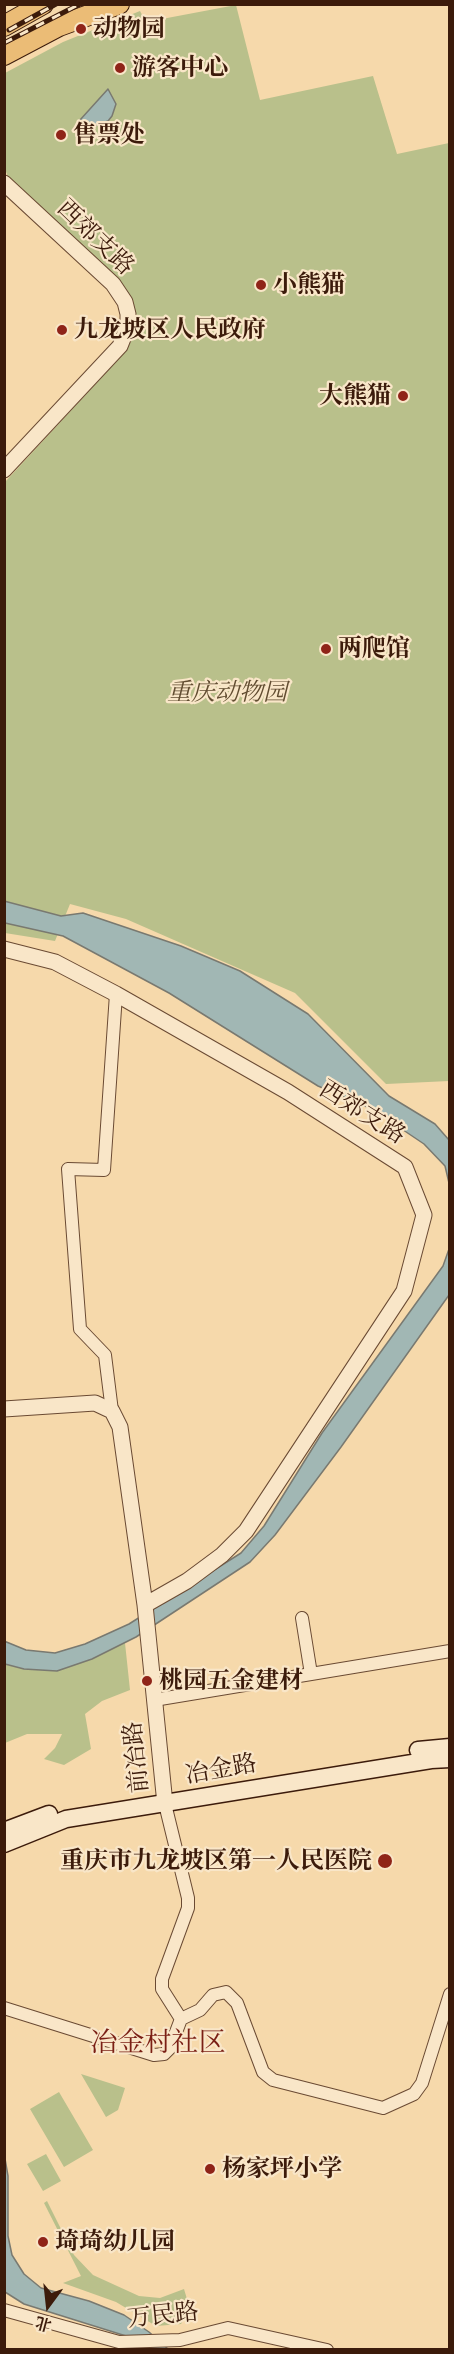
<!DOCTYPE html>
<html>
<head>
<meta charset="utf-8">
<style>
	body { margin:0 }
	#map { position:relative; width:454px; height:2354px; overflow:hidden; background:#f6d9ab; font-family:"EB Garamond","Noto Serif SC",serif }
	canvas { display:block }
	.frame { position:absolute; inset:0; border:6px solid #3c1b0b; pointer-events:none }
	.north { position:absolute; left:18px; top:2276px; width:60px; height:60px; -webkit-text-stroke:4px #f9e6c8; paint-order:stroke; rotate:195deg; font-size:16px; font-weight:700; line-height:24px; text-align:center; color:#3c1b0b }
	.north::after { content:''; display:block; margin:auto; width:21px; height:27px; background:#3c1b0b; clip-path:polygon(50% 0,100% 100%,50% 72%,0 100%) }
</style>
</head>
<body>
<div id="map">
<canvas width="454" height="2354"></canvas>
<div class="frame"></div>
<div class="north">北</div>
</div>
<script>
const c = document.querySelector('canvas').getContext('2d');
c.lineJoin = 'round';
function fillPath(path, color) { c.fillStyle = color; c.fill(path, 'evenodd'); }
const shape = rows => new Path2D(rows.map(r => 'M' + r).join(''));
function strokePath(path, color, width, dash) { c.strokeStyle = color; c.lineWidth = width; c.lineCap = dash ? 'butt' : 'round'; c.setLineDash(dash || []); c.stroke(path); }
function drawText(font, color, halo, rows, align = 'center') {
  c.font = font + ' "EB Garamond","Noto Serif SC",serif'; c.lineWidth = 4.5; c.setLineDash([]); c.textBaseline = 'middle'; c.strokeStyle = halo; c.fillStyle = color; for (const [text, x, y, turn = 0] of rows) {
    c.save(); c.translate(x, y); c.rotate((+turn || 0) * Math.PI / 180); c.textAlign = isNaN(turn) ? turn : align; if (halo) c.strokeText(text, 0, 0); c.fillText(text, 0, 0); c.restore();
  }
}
fillPath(shape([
	[236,5,260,100,373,76,397,154,449,143,449,1081,386,1084,295,993,126,919,70,904,55,941,5,933,5,482,127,350,137,327,133,300,118,280,8,177,5,169,5,73,63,42,140,11,146,22],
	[125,1643,130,1690,102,1701,85,1714,91,1749,64,1765,44,1759,55,1748,62,1734,27,1734,5,1743,4,1664,24,1669,57,1671],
	[81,2074,125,2088,118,2110,106,2117],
	[59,2092,93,2150,64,2167,30,2109],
	[46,2154,61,2181,43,2191,27,2164],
	[47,2201,74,2255,93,2275,139,2296,160,2298,184,2289,190,2309,181,2324,156,2326,116,2302,63,2283,81,2276,44,2203]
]), '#b9c08b');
const water = shape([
	[108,89,116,104,112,116,108,121,95,126,82,122,80,120,108,89],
	[4,901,61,916,83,913,181,946,240,971,308,1014,389,1096,435,1124,449,1140,449,1183,445,1166,424,1144,372,1109,318,1086,169,993,63,936,5,923,4,901],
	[449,1249,449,1295,341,1447,275,1535,250,1562,136,1637,92,1659,57,1671,24,1669,5,1664,4,1641,26,1650,55,1653,85,1644,129,1624,241,1553,264,1526,322,1433,443,1266,449,1249],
	[4,2153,8,2176,8,2236,12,2255,24,2274,41,2288,89,2301,124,2315,149,2332,168,2349,143,2349,126,2336,24,2304,5,2292,4,2153]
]);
fillPath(water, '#a1b7b4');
strokePath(water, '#797970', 1.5);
const minor = shape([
	[112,1411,105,1355,80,1329,68,1169,104,1170,116,994],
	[302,1618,311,1674],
	[154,1700,450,1651],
	[4,2008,154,2055,164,2054,170,2048,181,2019,162,1989,162,1979,188,1908,188,1898,165,1804],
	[181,2019,200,2010,213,1995,226,1992,237,2003,263,2072,273,2080,383,2108,414,2094,422,2083,450,1994],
	[4,2310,119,2342,180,2340,228,2328,327,2350]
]);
const tertiary = shape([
	[4,183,113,284,125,302,128,314,128,326,120,346,4,470],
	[4,949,55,962,116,994,288,1092,405,1167,424,1215,404,1291,246,1531,222,1555,187,1581,145,1605],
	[4,1409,95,1403,112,1411,120,1427,145,1605,165,1804]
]);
const secondary = shape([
	[418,1750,450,1747],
	[4,1831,49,1814],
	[4,1844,66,1819,431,1760,450,1759]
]);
const primary = shape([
	[4,26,43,4],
	[4,55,59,26,119,4]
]);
strokePath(minor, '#6a4a33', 14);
strokePath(tertiary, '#6a4a33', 17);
strokePath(secondary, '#3c1b0b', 19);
strokePath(primary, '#3c1b0b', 22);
strokePath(minor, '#f9e6c8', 12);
strokePath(tertiary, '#f9e6c8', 15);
strokePath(secondary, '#f9e6c8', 16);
strokePath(primary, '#ebbc76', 20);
const rail = shape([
	[9,30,56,4],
	[4,43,80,4]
]);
strokePath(rail, '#3c1b0b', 5);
strokePath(rail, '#f9e6c8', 3, [9]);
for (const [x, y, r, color] of [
	[81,29,6,"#8f2418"],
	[120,68,6,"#8f2418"],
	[61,135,6,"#8f2418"],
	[261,285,6,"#8f2418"],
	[62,330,6,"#8f2418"],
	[403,396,6,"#8f2418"],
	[326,649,6,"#8f2418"],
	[147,1681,6,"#8f2418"],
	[385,1861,8,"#8f2418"],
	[210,2169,6,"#8f2418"],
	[43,2242,6,"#8f2418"]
]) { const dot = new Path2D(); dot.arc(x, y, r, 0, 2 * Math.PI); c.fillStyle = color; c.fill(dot); strokePath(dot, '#f9e6c8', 2); }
drawText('bold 24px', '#3c1b0b', '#f9e6c8', [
	["动物园",93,29],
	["游客中心",132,68],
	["售票处",73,135],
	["小熊猫",273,285],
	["九龙坡区人民政府",74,330],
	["大熊猫",391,396,"right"],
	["两爬馆",338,649],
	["桃园五金建材",159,1681],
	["重庆市九龙坡区第一人民医院",372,1861,"right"],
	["杨家坪小学",222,2169],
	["琦琦幼儿园",55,2242]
], 'left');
drawText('24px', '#3c1b0b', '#f9e6c8', [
	["西郊支路",95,238,44],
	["西郊支路",362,1113,32],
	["前冶路",137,1757,-96],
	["冶金路",221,1770,-10],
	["万民路",163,2316,-6]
]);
drawText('italic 24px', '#624d31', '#f9e6c8', [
	["重庆动物园",227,693]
]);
drawText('27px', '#7a1f14', '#f9e6c8', [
	["冶金村社区",158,2044]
]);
</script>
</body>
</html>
